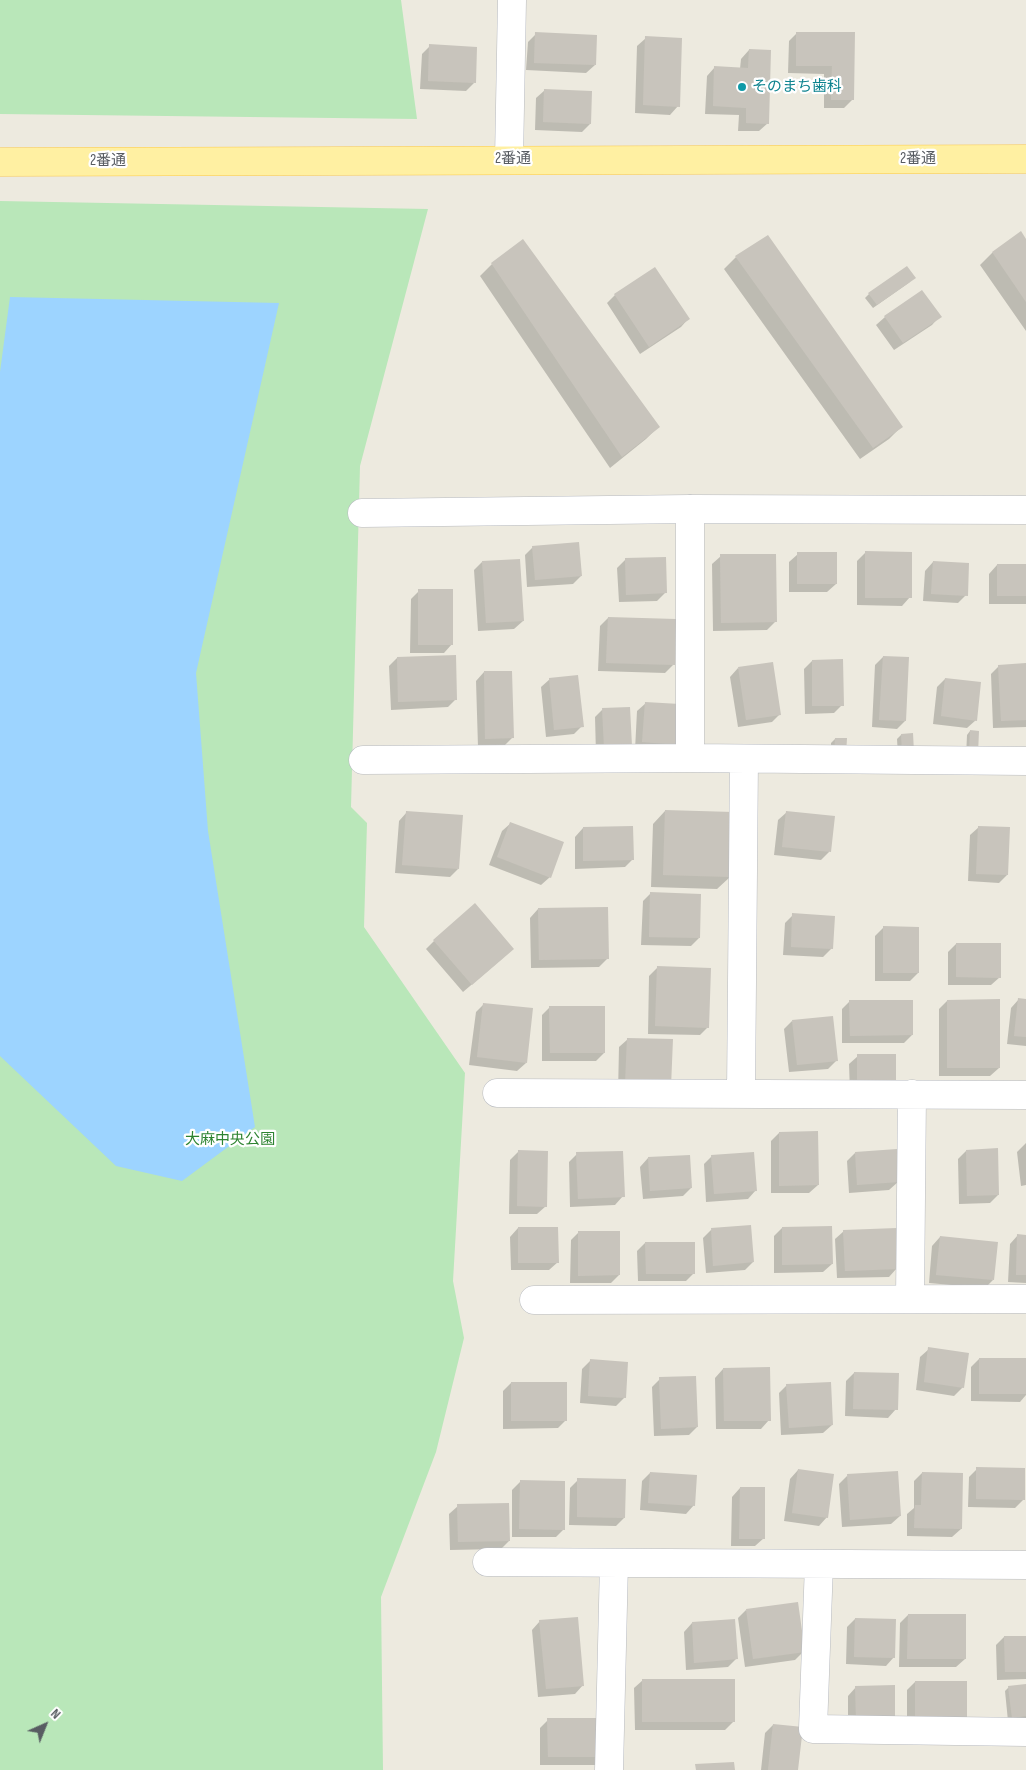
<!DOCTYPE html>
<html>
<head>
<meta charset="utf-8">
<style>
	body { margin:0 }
	#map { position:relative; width:1026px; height:1770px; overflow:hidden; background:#edeadf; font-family:"Sofia Sans Condensed",sans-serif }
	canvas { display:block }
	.north { position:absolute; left:20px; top:1700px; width:50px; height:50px; -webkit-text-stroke:4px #fff; paint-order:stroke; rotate:44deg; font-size:14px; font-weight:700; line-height:20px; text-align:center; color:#585c62 }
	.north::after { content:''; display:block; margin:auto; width:18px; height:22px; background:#585c62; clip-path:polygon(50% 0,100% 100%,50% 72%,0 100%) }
</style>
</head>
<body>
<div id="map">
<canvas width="1026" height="1770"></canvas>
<div class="north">N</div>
</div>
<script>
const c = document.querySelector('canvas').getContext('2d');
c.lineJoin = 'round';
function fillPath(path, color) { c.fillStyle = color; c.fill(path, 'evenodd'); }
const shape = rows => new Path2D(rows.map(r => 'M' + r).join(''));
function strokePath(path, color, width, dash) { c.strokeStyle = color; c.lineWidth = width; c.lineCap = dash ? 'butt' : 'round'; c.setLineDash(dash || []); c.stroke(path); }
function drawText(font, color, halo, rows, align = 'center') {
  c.font = font + ' "Sofia Sans Condensed","Noto Sans JP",sans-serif'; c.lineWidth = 4.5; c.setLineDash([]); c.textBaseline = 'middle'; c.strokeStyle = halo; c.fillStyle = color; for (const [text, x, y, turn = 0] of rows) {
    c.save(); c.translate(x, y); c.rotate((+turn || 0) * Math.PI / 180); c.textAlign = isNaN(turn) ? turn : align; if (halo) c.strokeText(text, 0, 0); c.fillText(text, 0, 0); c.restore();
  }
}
fillPath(shape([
	[0,0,401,0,417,119,0,114],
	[0,201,428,209,360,466,351,807,367,823,364,927,465,1073,453,1281,464,1338,436,1452,381,1597,383,1770,0,1770]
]), '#b9e7b9');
fillPath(shape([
	[10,297,279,303,196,673,208,831,255,1127,182,1181,116,1166,0,1056,0,372]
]), '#9dd4ff');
fillPath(shape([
	[797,33,853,34,853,99,844,108,824,108,824,74,788,73,789,41],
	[536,34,595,65,586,73,526,70,528,42],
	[646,38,678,106,670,115,635,113,637,46],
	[430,46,474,83,466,91,420,89,422,54],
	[749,50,768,123,759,131,738,131,739,115,705,114,707,76,715,67,740,69,741,59],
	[545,90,590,124,582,132,535,130,536,98],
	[1021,233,1026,241,1026,331,980,265,992,253],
	[736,257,901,427,889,439,860,459,724,269],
	[492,264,658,427,646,439,610,468,480,276],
	[910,282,873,308,865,298,869,294],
	[922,292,940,316,932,325,894,350,876,325,885,317],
	[615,295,689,318,681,327,640,354,607,303],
	[533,547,581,576,573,584,527,587,525,555],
	[865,553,910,597,902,606,857,605,857,561],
	[798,554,836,584,827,592,789,592,789,562],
	[721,556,775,622,767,630,713,631,712,564],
	[626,559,665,593,657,601,619,602,617,568],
	[482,562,523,621,514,629,478,631,474,570],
	[933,562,966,595,958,603,923,601,925,571],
	[997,565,1026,566,1026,604,989,604,989,574],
	[419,591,452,644,444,653,410,653,411,599],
	[608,618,673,665,665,673,598,671,600,626],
	[883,657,905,721,897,729,872,727,875,665],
	[397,658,456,699,448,707,391,710,389,666],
	[812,661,842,705,834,713,805,714,804,669],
	[1026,665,1026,727,993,728,991,674,999,666],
	[738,668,780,714,772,722,738,727,730,677],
	[484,672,512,738,504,746,478,747,476,681],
	[550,679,582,726,574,734,546,737,541,687],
	[945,679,976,720,967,728,933,724,937,687],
	[646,703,676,744,635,750,637,711],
	[603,709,631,746,596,755,595,717],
	[970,731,977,732,966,757,967,735],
	[901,735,912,735,898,756,897,739],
	[835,739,845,755,831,759,831,743],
	[665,811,730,877,717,889,651,887,653,824],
	[407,812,458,869,450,877,395,873,399,821],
	[787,812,833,817,829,852,821,860,774,855,778,820],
	[511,823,550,877,541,885,489,865,502,831],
	[979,827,1007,875,999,883,968,881,970,835],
	[583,828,633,859,625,867,575,869,575,837],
	[651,893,699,938,691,946,641,945,643,901],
	[538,909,607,959,599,967,531,968,530,918],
	[793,915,832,948,823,957,783,955,785,923],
	[883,928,918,973,910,981,875,981,875,936],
	[434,941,504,957,463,992,426,949],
	[956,944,1000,977,991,985,948,985,948,952],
	[658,967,708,1027,700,1035,648,1034,649,976],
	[1019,999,1026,1000,1026,1046,1007,1044,1011,1008],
	[850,1001,912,1035,904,1043,842,1043,842,1009],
	[947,1001,999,1068,990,1076,939,1076,939,1009],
	[484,1004,526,1063,517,1071,469,1065,476,1012],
	[550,1007,604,1053,596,1061,542,1061,542,1015],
	[792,1021,837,1060,828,1069,789,1072,784,1029],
	[628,1039,670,1086,618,1093,619,1047],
	[895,1055,850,1093,849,1064,858,1056],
	[779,1133,818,1185,809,1193,771,1193,771,1141],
	[1026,1143,1026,1185,1021,1186,1017,1152],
	[966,1151,998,1195,990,1203,959,1204,958,1159],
	[518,1152,546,1206,537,1214,509,1214,510,1160],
	[855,1153,898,1182,889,1190,849,1193,847,1161],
	[577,1154,623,1196,615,1205,570,1207,569,1162],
	[712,1156,756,1190,748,1199,706,1202,704,1164],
	[648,1158,691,1188,683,1196,643,1199,640,1167],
	[750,1226,753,1262,745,1270,706,1273,703,1238,711,1230],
	[518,1228,558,1262,549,1270,511,1270,510,1237],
	[782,1228,832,1264,823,1272,774,1273,774,1236],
	[844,1231,897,1268,889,1277,837,1278,835,1239],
	[579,1232,619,1275,611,1283,570,1283,571,1240],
	[1018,1235,1026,1236,1026,1283,1008,1282,1010,1244],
	[940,1237,993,1280,985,1288,929,1283,932,1246],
	[645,1243,694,1273,686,1281,638,1281,637,1251],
	[929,1349,963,1387,954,1396,916,1390,920,1357],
	[979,1359,1026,1359,1026,1395,1020,1402,971,1401,971,1367],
	[591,1360,625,1397,616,1406,580,1403,582,1369],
	[723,1369,769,1420,761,1429,716,1429,715,1378],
	[854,1373,896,1409,888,1418,845,1416,846,1381],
	[660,1379,697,1427,689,1435,654,1436,652,1387],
	[511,1383,566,1420,558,1428,503,1429,503,1391],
	[787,1385,832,1425,823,1433,781,1435,779,1393],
	[977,1469,1024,1499,1015,1508,968,1507,969,1477],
	[798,1470,827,1517,819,1526,784,1521,790,1479],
	[650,1473,694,1505,686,1514,640,1510,642,1481],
	[922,1473,961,1529,952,1537,907,1536,907,1514,914,1508,914,1481],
	[847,1476,900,1516,891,1524,842,1527,839,1484],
	[578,1480,624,1518,616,1526,569,1525,570,1488],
	[520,1482,564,1529,556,1537,512,1537,512,1490],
	[740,1488,764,1538,755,1546,731,1546,732,1497],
	[458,1506,509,1541,501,1549,450,1550,449,1514],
	[746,1610,803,1652,795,1660,745,1667,738,1618],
	[908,1615,965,1659,956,1667,899,1667,900,1623],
	[855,1619,894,1657,886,1666,846,1664,847,1627],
	[540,1621,583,1685,575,1694,538,1697,532,1630],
	[692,1623,736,1659,728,1667,686,1670,684,1632],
	[1004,1637,1026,1637,1026,1679,997,1680,996,1645],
	[643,1680,734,1721,725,1730,635,1730,634,1688],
	[915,1682,957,1727,907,1726,907,1690],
	[1026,1685,1026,1719,1008,1721,1005,1691,1009,1687],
	[856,1687,893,1687,848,1727,848,1696],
	[548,1720,603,1756,595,1765,540,1765,540,1728],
	[773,1725,797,1770,761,1770,765,1733]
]), '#0003');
fillPath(shape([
	[535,32,597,35,596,65,534,63],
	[796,32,855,32,854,100,831,100,832,66,796,66],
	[645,36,682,38,680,107,643,105],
	[429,44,477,47,476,83,428,81],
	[749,49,771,50,769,124,746,123,746,108,713,106,714,66,748,68],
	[544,89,592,91,591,124,543,122],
	[1021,231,1026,239,1026,302,992,252],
	[768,235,903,427,873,448,735,256],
	[523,239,660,427,622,457,491,263],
	[907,266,916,278,877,305,868,293],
	[655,267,690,319,649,347,614,294],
	[922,290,942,317,903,343,884,316],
	[579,542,582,576,535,580,532,546],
	[865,551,912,552,912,598,865,598],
	[797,552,837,552,837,584,797,584],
	[720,554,776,554,777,622,721,623],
	[666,557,667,593,626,595,625,558],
	[520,559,524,621,486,623,482,561],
	[933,561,969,563,968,596,931,594],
	[997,564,1026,564,1026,596,997,596],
	[418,589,453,589,453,645,418,645],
	[608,617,676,619,675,665,606,663],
	[456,655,457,700,398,702,397,657],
	[883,656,909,657,906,721,879,720],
	[843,659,844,706,812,706,812,660],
	[773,662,781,715,746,720,738,667],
	[1026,663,1026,720,1001,721,998,665],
	[484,671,512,671,514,738,485,739],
	[578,675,584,727,554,730,549,678],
	[945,678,981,682,977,721,941,716],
	[645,702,680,704,678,745,642,742],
	[630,707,632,746,604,747,602,708],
	[970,730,979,731,978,754,969,754],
	[913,733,914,752,902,752,901,734],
	[835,738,847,738,846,756,834,755],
	[665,810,733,812,731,877,663,875],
	[406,811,463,815,459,869,402,865],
	[786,811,835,816,831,852,782,847],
	[510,822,564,842,551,878,497,857],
	[633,826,634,860,583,861,583,827],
	[978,826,1010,827,1008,875,976,874],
	[650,892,701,894,700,938,649,937],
	[475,903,514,949,472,985,433,940],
	[608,907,609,959,539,960,538,908],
	[792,913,835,916,833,949,791,947],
	[883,926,919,927,919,973,883,973],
	[956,943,1001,943,1001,978,956,977],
	[657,966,711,968,709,1028,655,1026],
	[1018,998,1026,999,1026,1037,1014,1036],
	[1000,999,1000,1068,947,1068,947,1000],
	[849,1000,913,1000,913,1035,850,1036],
	[483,1003,533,1008,527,1063,477,1057],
	[549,1006,605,1006,605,1053,550,1053],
	[833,1016,838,1061,797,1065,792,1020],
	[627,1038,673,1039,671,1087,625,1085],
	[857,1054,896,1054,896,1085,857,1085],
	[818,1131,819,1185,779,1186,779,1132],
	[998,1148,999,1195,967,1196,966,1150],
	[897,1149,899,1182,857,1185,855,1152],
	[518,1150,548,1151,547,1207,517,1206],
	[623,1151,625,1197,578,1199,576,1152],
	[754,1152,757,1191,714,1194,711,1155],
	[690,1155,692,1188,650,1191,648,1157],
	[751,1225,754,1262,713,1266,711,1228],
	[832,1226,833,1264,782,1265,782,1227],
	[518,1227,558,1227,559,1263,518,1263],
	[897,1228,898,1269,845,1271,843,1230],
	[578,1231,620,1231,620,1275,578,1276],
	[1017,1234,1026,1235,1026,1275,1016,1275],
	[940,1236,998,1242,994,1280,936,1275],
	[645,1242,695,1242,695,1274,646,1274],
	[928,1347,969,1353,964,1388,924,1382],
	[979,1358,1026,1358,1026,1394,979,1394],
	[590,1359,628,1362,626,1398,588,1396],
	[770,1367,771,1421,724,1421,723,1368],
	[854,1372,899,1373,898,1410,853,1409],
	[696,1376,698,1427,661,1429,659,1377],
	[511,1382,567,1382,567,1421,511,1421],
	[831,1382,833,1425,789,1428,786,1384],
	[976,1467,1025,1468,1025,1500,976,1499],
	[798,1469,834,1474,828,1518,792,1513],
	[898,1471,901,1516,850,1520,847,1474],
	[650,1472,697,1475,695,1506,648,1503],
	[922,1472,963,1473,962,1529,914,1528,915,1505,921,1505],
	[577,1478,626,1479,625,1518,577,1517],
	[520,1480,565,1481,565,1530,519,1529],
	[740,1487,765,1487,765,1539,739,1539],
	[509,1503,510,1541,458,1542,457,1504],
	[798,1602,805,1652,753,1659,746,1609],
	[908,1614,966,1614,966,1659,907,1659],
	[578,1617,584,1686,546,1689,539,1620],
	[855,1618,896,1619,895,1658,854,1657],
	[735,1619,738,1659,694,1663,692,1622],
	[1004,1636,1026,1636,1026,1672,1005,1672],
	[642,1679,735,1679,735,1722,642,1722],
	[915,1681,967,1681,967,1719,915,1718],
	[1026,1684,1026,1716,1012,1718,1008,1686],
	[895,1685,895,1718,856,1719,855,1686],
	[547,1718,604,1718,604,1757,548,1757],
	[773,1724,803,1727,798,1770,768,1770],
	[734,1762,735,1770,696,1770,695,1764]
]), '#c8c4bc');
const minor = shape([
	[509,159,512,0],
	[362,513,690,509,1026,510],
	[690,758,690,509],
	[363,760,690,758,1026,761],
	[497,1093,1026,1095],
	[741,1093,744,759],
	[910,1299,912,1094],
	[534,1300,1026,1299],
	[487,1562,1026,1565],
	[819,1564,813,1729,1026,1732],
	[609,1770,614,1563]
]);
const major = shape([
	[0,162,1026,159]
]);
strokePath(minor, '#b7bac0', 29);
strokePath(major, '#fcc949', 29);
strokePath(minor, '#fff', 28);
strokePath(major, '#fff0a2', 28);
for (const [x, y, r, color] of [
	[742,87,5,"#0f9aa8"]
]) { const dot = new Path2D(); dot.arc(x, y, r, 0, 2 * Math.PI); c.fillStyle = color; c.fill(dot); strokePath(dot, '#fff', 2); }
drawText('15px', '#0d838f', '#fff', [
	["そのまち歯科",752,87]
], 'left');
drawText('15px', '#585c62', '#fff', [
	["2番通",513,159],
	["2番通",918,159],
	["2番通",108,161]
]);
drawText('15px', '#2e8431', '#fff', [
	["大麻中央公園",230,1140]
]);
</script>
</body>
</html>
